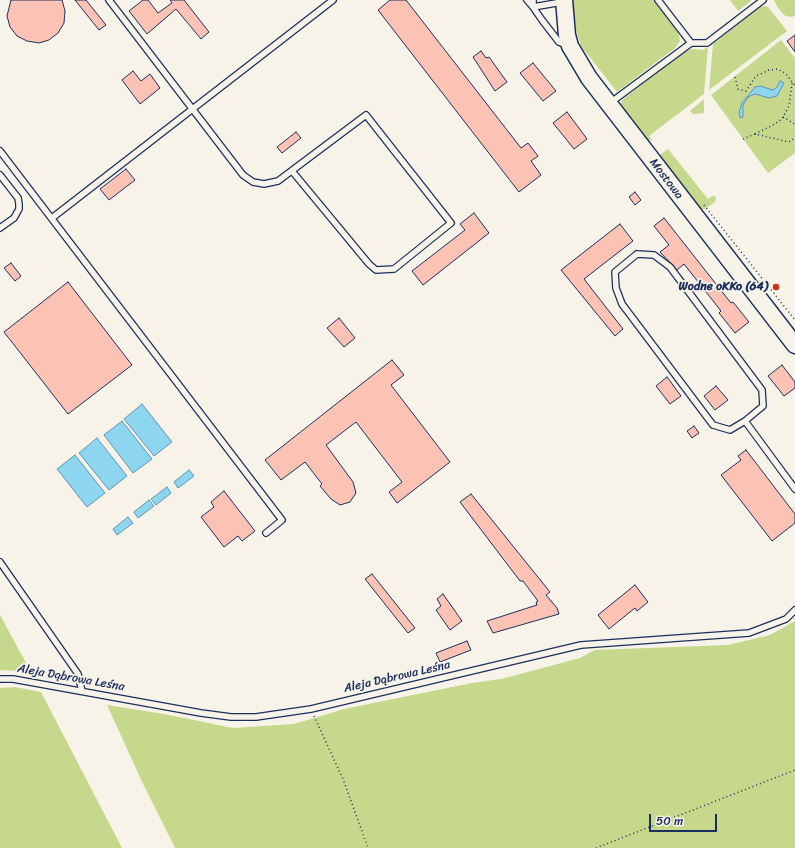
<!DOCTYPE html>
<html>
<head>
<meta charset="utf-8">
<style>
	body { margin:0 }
	#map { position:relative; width:795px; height:848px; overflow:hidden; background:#f7f3e8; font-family:Sriracha,sans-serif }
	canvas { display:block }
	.scale { position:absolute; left:649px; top:814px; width:68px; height:18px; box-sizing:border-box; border:2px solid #1b2f5e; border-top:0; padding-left:5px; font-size:12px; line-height:14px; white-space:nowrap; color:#1b2f5e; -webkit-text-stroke:3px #f7f3e8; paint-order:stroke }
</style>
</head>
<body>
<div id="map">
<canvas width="795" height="848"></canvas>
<div class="scale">50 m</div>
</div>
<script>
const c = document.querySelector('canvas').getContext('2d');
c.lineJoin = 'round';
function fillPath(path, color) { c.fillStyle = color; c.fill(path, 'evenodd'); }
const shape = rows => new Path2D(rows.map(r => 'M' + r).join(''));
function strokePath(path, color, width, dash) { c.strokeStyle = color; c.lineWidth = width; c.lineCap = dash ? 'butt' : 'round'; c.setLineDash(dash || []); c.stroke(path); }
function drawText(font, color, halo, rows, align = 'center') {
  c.font = font + ' Sriracha,sans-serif'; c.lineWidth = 3.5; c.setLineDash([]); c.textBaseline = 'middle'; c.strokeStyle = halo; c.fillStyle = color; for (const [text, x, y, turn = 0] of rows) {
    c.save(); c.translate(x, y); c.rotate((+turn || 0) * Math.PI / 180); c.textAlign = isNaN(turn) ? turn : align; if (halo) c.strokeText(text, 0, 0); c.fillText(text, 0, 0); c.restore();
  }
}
fillPath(shape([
	[573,0,654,0,678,31,680,41,675,48,617,92,581,46,576,30],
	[730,0,750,0,751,1,738,11],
	[774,0,795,0,795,16,789,17,784,15,778,8],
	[765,6,769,8,787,31,709,90,713,44,760,7],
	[781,40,795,58,795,153,768,173,711,95],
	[708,47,704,94,649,136,652,140,647,141,620,106,622,100,685,51,693,49,703,50],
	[704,99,704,113,693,114,690,111],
	[668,149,708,199,713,196,716,197,715,202,705,209,698,209,657,157],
	[0,615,31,672,0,670],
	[795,621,795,848,175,848,144,786,107,705,164,714,233,728,294,724,344,709,472,683,501,679,580,658,595,650,728,645,770,635],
	[15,687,41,692,122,848,0,848,0,688]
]), '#c6d88c');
const water = shape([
	[780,81,784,83,777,96,769,98,755,94,748,97,743,105,743,117,740,118,739,112,742,103,755,87,760,86,773,90,777,87,780,81],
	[142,404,172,442,154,456,124,419,142,404],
	[122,421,152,459,133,473,104,435,122,421],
	[97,438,127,476,109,490,79,453,97,438],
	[75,455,105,493,87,507,57,469,75,455],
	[189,470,194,476,178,488,174,482,189,470],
	[167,487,171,493,156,505,151,499,167,487],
	[149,500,154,506,138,518,134,512,149,500],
	[128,517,133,523,117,535,113,529,128,517]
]);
fillPath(water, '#8ed5ef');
strokePath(water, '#6093b5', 1);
const building = shape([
	[11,0,62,0,65,11,64,23,58,33,49,40,39,43,27,41,17,36,10,27,7,16,11,0],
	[75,0,86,0,106,25,99,30,75,0],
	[143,0,148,0,158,13,172,3,170,0,184,0,209,32,201,39,176,9,147,34,129,11,143,0],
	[390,0,406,0,521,148,528,143,538,156,531,161,541,175,519,192,378,10,390,0],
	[795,35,795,52,787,41,795,35],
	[481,51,486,58,489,57,507,82,495,91,473,57,481,51],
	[533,63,556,91,543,101,520,73,533,63],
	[133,71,141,81,150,74,160,88,140,104,122,80,133,71],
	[567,112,587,139,574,149,553,123,567,112],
	[296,132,301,138,282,153,277,147,296,132],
	[126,169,135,180,109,200,100,189,126,169],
	[635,192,641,200,635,205,629,197,635,192],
	[474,213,489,233,423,285,412,271,465,230,460,224,474,213],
	[664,218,731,303,733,302,749,322,735,333,719,313,721,311,684,264,677,270,660,252,669,245,654,226,664,218],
	[620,224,633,241,584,279,623,329,615,336,561,270,620,224],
	[11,263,21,276,15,281,4,268,11,263],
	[68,282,132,365,68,414,4,332,68,282],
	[339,318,355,338,344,347,327,328,339,318],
	[392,360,404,375,391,385,450,462,397,503,389,492,402,482,356,422,326,445,353,482,356,493,350,502,340,505,331,499,320,486,322,484,305,462,281,480,265,460,392,360],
	[782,365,795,382,795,388,784,396,768,376,782,365],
	[667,377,681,396,670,404,656,386,667,377],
	[716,386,728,400,715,410,704,396,716,386],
	[694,426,699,433,692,438,687,431,694,426],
	[746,450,795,514,795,523,772,541,721,475,741,460,738,456,746,450],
	[224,491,255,531,242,541,238,536,224,547,201,517,214,507,211,502,224,491],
	[471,494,550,592,546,595,557,608,559,614,493,633,487,621,537,605,536,602,538,601,523,581,520,581,460,502,471,494],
	[372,574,415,628,408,633,365,579,372,574],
	[635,585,648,602,637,611,635,608,609,629,598,615,635,585],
	[443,594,462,621,450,630,436,610,441,606,437,599,443,594],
	[467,641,471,650,440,662,436,653,467,641]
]);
fillPath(building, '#fcc2b4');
strokePath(building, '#1b2f5e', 1);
const lane = shape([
	[109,0,243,175,253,182,264,184,278,181,366,115,451,223,394,269,376,270,369,264,292,171],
	[527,0,533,7,562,2],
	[533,0,533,7,542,20,559,42,566,45],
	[658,0,691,43],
	[610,103,691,43,707,43,763,0],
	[0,151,282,520,266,533],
	[0,175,18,198,19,204,19,209,14,218,0,228],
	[52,218,333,0],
	[637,254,654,255,670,267,762,390,763,406,745,421,730,430,713,425,622,304,616,288,615,272,637,254],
	[745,421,795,489],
	[0,562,78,674,82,691],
	[0,679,13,679,201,713,231,717,256,717,311,709,581,645,749,633,786,619,795,610]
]);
const secondary = shape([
	[564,0,567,35,570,46,589,78,795,345]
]);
strokePath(lane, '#1b2f5e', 8);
strokePath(secondary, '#1b2f5e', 19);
strokePath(shape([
	[735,77,738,89,746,91,756,76,769,70,778,69,786,74,795,86],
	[783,117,795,124],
	[755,134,773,125,782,119,789,106,792,83],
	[743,139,755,134,789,142,795,138],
	[704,205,795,320],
	[314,716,343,779,368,848],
	[596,848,795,770]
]), '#1b2f5e', 1.5, [1, 3]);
strokePath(lane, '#f7f3e8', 5.5);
strokePath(secondary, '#f7f3e8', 16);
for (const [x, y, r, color] of [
	[776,287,4,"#c8321e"]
]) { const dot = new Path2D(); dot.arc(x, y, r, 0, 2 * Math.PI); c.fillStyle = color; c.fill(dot); strokePath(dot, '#f7f3e8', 1.5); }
drawText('12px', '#1b2f5e', '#f7f3e8', [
	["Mostowa",666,179,53],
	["Aleja Dąbrowa Leśna",397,677,-13],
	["Aleja Dąbrowa Leśna",71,678,10]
]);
drawText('bold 12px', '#1b2f5e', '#f7f3e8', [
	["Wodne oKKo (64)",768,287]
], 'right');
</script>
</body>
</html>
